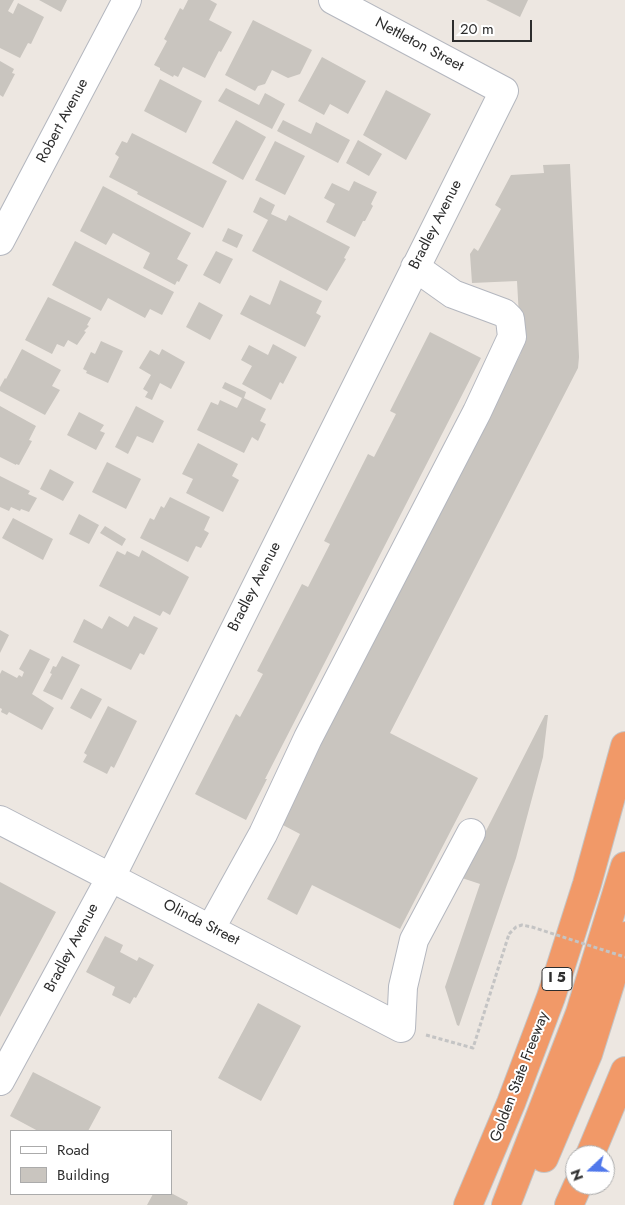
<!DOCTYPE html>
<html>
<head>
<meta charset="utf-8">
<style>
	body { margin:0 }
	#map { position:relative; width:625px; height:1205px; overflow:hidden; background:#ede7e1; font-family:Jost,sans-serif }
	canvas { display:block }
	.legend { position:absolute; left:10px; top:1130px; width:162px; height:65px; box-sizing:border-box; background:#fff; border:1px solid #ababab; margin:0; padding:6px 9px; list-style:none; font-size:15px; color:#2d2d2d }
	.legend li { display:flex; align-items:center; gap:10px; height:25px }
	.legend b { width:25px; border:1px solid #ababab }
	.north { position:absolute; left:565px; top:1145px; width:50px; height:50px; box-sizing:border-box; background:#fff; border:1px solid #ababab; border-radius:50%; rotate:249deg; font-size:14px; font-weight:700; line-height:20px; text-align:center; color:#2d2d2d }
	.north::after { content:''; display:block; margin:auto; width:18px; height:22px; background:#5078eb; clip-path:polygon(50% 0,100% 100%,50% 72%,0 100%) }
	.scale { position:absolute; left:452px; top:20px; width:80px; height:22px; box-sizing:border-box; border:2px solid #2d2d2d; border-top:0; padding-left:6px; font-size:15px; line-height:18px; white-space:nowrap; color:#2d2d2d; -webkit-text-stroke:4px #fff; paint-order:stroke }
</style>
</head>
<body>
<div id="map">
<canvas width="625" height="1205"></canvas>
<ul class="legend">
<li><b style="height:6px;background:#fff"></b>Road</li>
<li><b style="height:14px;background:#c9c5bf"></b>Building</li>
</ul>
<div class="north">N</div>
<div class="scale">20 m</div>
</div>
<script>
const c = document.querySelector('canvas').getContext('2d');
c.lineJoin = 'round';
function fillPath(path, color) { c.fillStyle = color; c.fill(path, 'evenodd'); }
const shape = rows => new Path2D(rows.map(r => 'M' + r).join(''));
function strokePath(path, color, width, dash) { c.strokeStyle = color; c.lineWidth = width; c.lineCap = dash ? 'butt' : 'round'; c.setLineDash(dash || []); c.stroke(path); }
function drawText(font, color, halo, rows, align = 'center') {
  c.font = font + ' Jost,sans-serif'; c.lineWidth = 4; c.setLineDash([]); c.textBaseline = 'middle'; c.strokeStyle = halo; c.fillStyle = color; for (const [text, x, y, turn = 0] of rows) {
    c.save(); c.translate(x, y); c.rotate((+turn || 0) * Math.PI / 180); c.textAlign = isNaN(turn) ? turn : align; if (halo) c.strokeText(text, 0, 0); c.fillText(text, 0, 0); c.restore();
  }
}
fillPath(shape([
	[0,0,14,0,8,11,13,14,18,3,44,17,31,44,28,43,20,58,0,48],
	[39,0,67,0,61,12],
	[188,0,210,0,217,4,209,20,232,32,221,52,219,51,205,78,183,67,178,77,174,75,173,77,160,70,160,68,154,65,167,41,164,39,180,8,183,10],
	[486,0,528,0,520,17],
	[253,20,312,50,300,74,288,78,272,70,265,84,258,86,255,91,225,75],
	[322,57,366,81,348,114,330,104,324,115,298,101],
	[0,61,14,69,12,73,15,74,3,97,0,95],
	[160,79,202,101,186,133,144,111],
	[226,88,259,105,265,93,285,104,272,129,218,101],
	[386,90,431,114,406,160,363,135],
	[236,120,266,137,243,180,212,163],
	[283,120,311,134,316,122,350,140,338,163,277,131],
	[132,133,227,181,203,228,137,194,138,192,109,177,119,157,115,154,122,141,127,143],
	[358,140,382,154,369,176,346,163],
	[275,141,305,156,285,195,255,180],
	[570,164,579,357,578,368,390,733,478,778,400,929,312,885,297,915,267,899,300,834,279,823,521,353,517,281,472,283,470,254,474,248,478,251,501,209,495,205,511,175,544,173,543,165],
	[354,181,377,192,371,204,373,206,365,221,363,221,355,237,326,222,335,204,324,198,332,183,349,191],
	[103,186,191,233,177,259,188,265,179,282,177,281,175,285,143,268,150,253,113,233,106,245,80,231],
	[260,197,275,205,271,214,286,221,289,215,350,247,344,258,346,259,327,291,252,251,268,220,253,212],
	[228,228,243,235,237,248,222,241],
	[75,241,174,292,162,315,150,309,145,318,108,298,101,311,52,285],
	[216,251,233,259,220,284,203,275],
	[280,280,322,301,316,313,321,316,305,347,240,314,250,295,270,305],
	[48,297,91,318,87,325,89,326,84,331,86,332,77,345,68,340,64,347,57,344,52,354,25,340],
	[199,302,223,315,210,340,186,327],
	[430,332,481,358,265,779,267,779,246,820,195,794,236,714,240,717,263,674,257,671,302,584,308,587,330,544,324,541,368,454,374,457,396,414,390,411],
	[101,341,123,351,108,383,86,373,87,371,83,369,91,352,95,354],
	[273,344,297,357,283,384,280,382,271,400,242,384,252,366,241,360,249,345,268,355],
	[22,349,61,370,52,386,60,390,45,415,0,391,0,387,5,378,6,379],
	[162,349,185,362,171,389,160,383,152,400,145,397,148,392,143,389,151,375,139,368,150,350,159,355],
	[225,382,246,392,244,398,266,409,260,421,266,424,258,441,252,437,244,453,197,430,211,402,218,405,220,400,237,408,242,398,222,388],
	[0,406,36,426,29,440,32,441,19,465,16,464,16,465,0,457],
	[136,406,164,421,153,443,137,436,128,454,115,447],
	[79,412,104,425,100,431,105,433,96,450,67,435],
	[198,443,238,464,232,476,239,480,223,512,186,493,193,479,182,474],
	[107,462,141,479,126,509,92,492],
	[50,469,74,482,63,501,40,489],
	[0,476,30,491,28,494,37,498,29,512,21,509,20,511,11,507,9,511,0,507],
	[170,497,210,517,204,530,209,533,201,548,196,546,188,562,140,538,150,518,154,520,161,506,164,508],
	[79,514,99,525,89,544,69,534],
	[13,518,53,539,43,560,2,538],
	[105,526,126,539,122,546,100,533],
	[142,550,189,577,170,615,163,611,160,616,99,586,117,551,125,555,127,551,139,557],
	[109,616,128,627,134,616,158,628,144,655,140,653,131,670,73,642,84,619,102,629],
	[0,630,9,635,0,653],
	[30,649,50,659,32,694,54,708,42,730,9,712,7,715,1,712,2,709,0,708,0,674,2,670,17,678,19,675,22,677,24,672,19,669],
	[62,656,80,665,62,700,43,691,52,674,50,673,53,666,56,667],
	[81,688,102,699,91,719,70,708],
	[108,706,137,721,114,768,111,766,107,774,83,762,87,755,84,753],
	[545,715,548,715,543,757,516,858,459,1026,457,1025,445,987,480,884,462,878],
	[0,882,56,912,0,1017],
	[105,936,123,945,120,952,137,961,139,957,154,965,136,998,134,997,130,1004,112,995,115,987,86,972],
	[258,1003,301,1026,261,1101,218,1078],
	[33,1072,101,1107,88,1131,38,1131,10,1116],
	[171,1193,188,1202,187,1205,147,1205,153,1194]
]), '#c9c5bf');
const minor = shape([
	[0,241,127,0],
	[0,820,401,1028,403,987,414,940,471,833],
	[211,928,263,834,308,738,477,412,512,337,510,319,504,313,453,294,415,267],
	[0,1081,111,877,504,91,333,0]
]);
const highway = shape([
	[590,1155,625,1071],
	[544,1158,588,1054,625,936],
	[468,1205,511,1103,551,997,587,884,625,746],
	[506,1205,580,1013,625,866],
	[569,1205,578,1185]
]);
strokePath(minor, '#b4b7bf', 30);
strokePath(highway, '#c4c4c4', 30);
strokePath(shape([
	[426,1035,473,1048,509,934]
]), '#c4c4c4', 3, [4, 2.5]);
strokePath(minor, '#fff', 28);
strokePath(highway, '#f19968', 28);
strokePath(shape([
	[509,934,516,927,522,925,532,927,625,957]
]), '#c4c4c4', 3, [4, 2.5]);
for (const [x, y, w] of [
	[557,979,30]
]) { const box = new Path2D(); box.roundRect(x - w / 2, y - 11.5, w, 23, 4); c.fillStyle = '#fff'; c.fill(box); strokePath(box, '#2d2d2d', 1); }
drawText('bold 14px', '#2d2d2d', null, [
	["I 5",557,979]
]);
drawText('15px', '#2d2d2d', '#fff', [
	["Nettleton Street",419,45,28],
	["Robert Avenue",63,121,-62],
	["Bradley Avenue",436,225,-63],
	["Bradley Avenue",255,587,-63],
	["Olinda Street",201,923,27],
	["Bradley Avenue",72,948,-62],
	["Golden State Freeway",520,1077,-69]
]);
</script>
</body>
</html>
